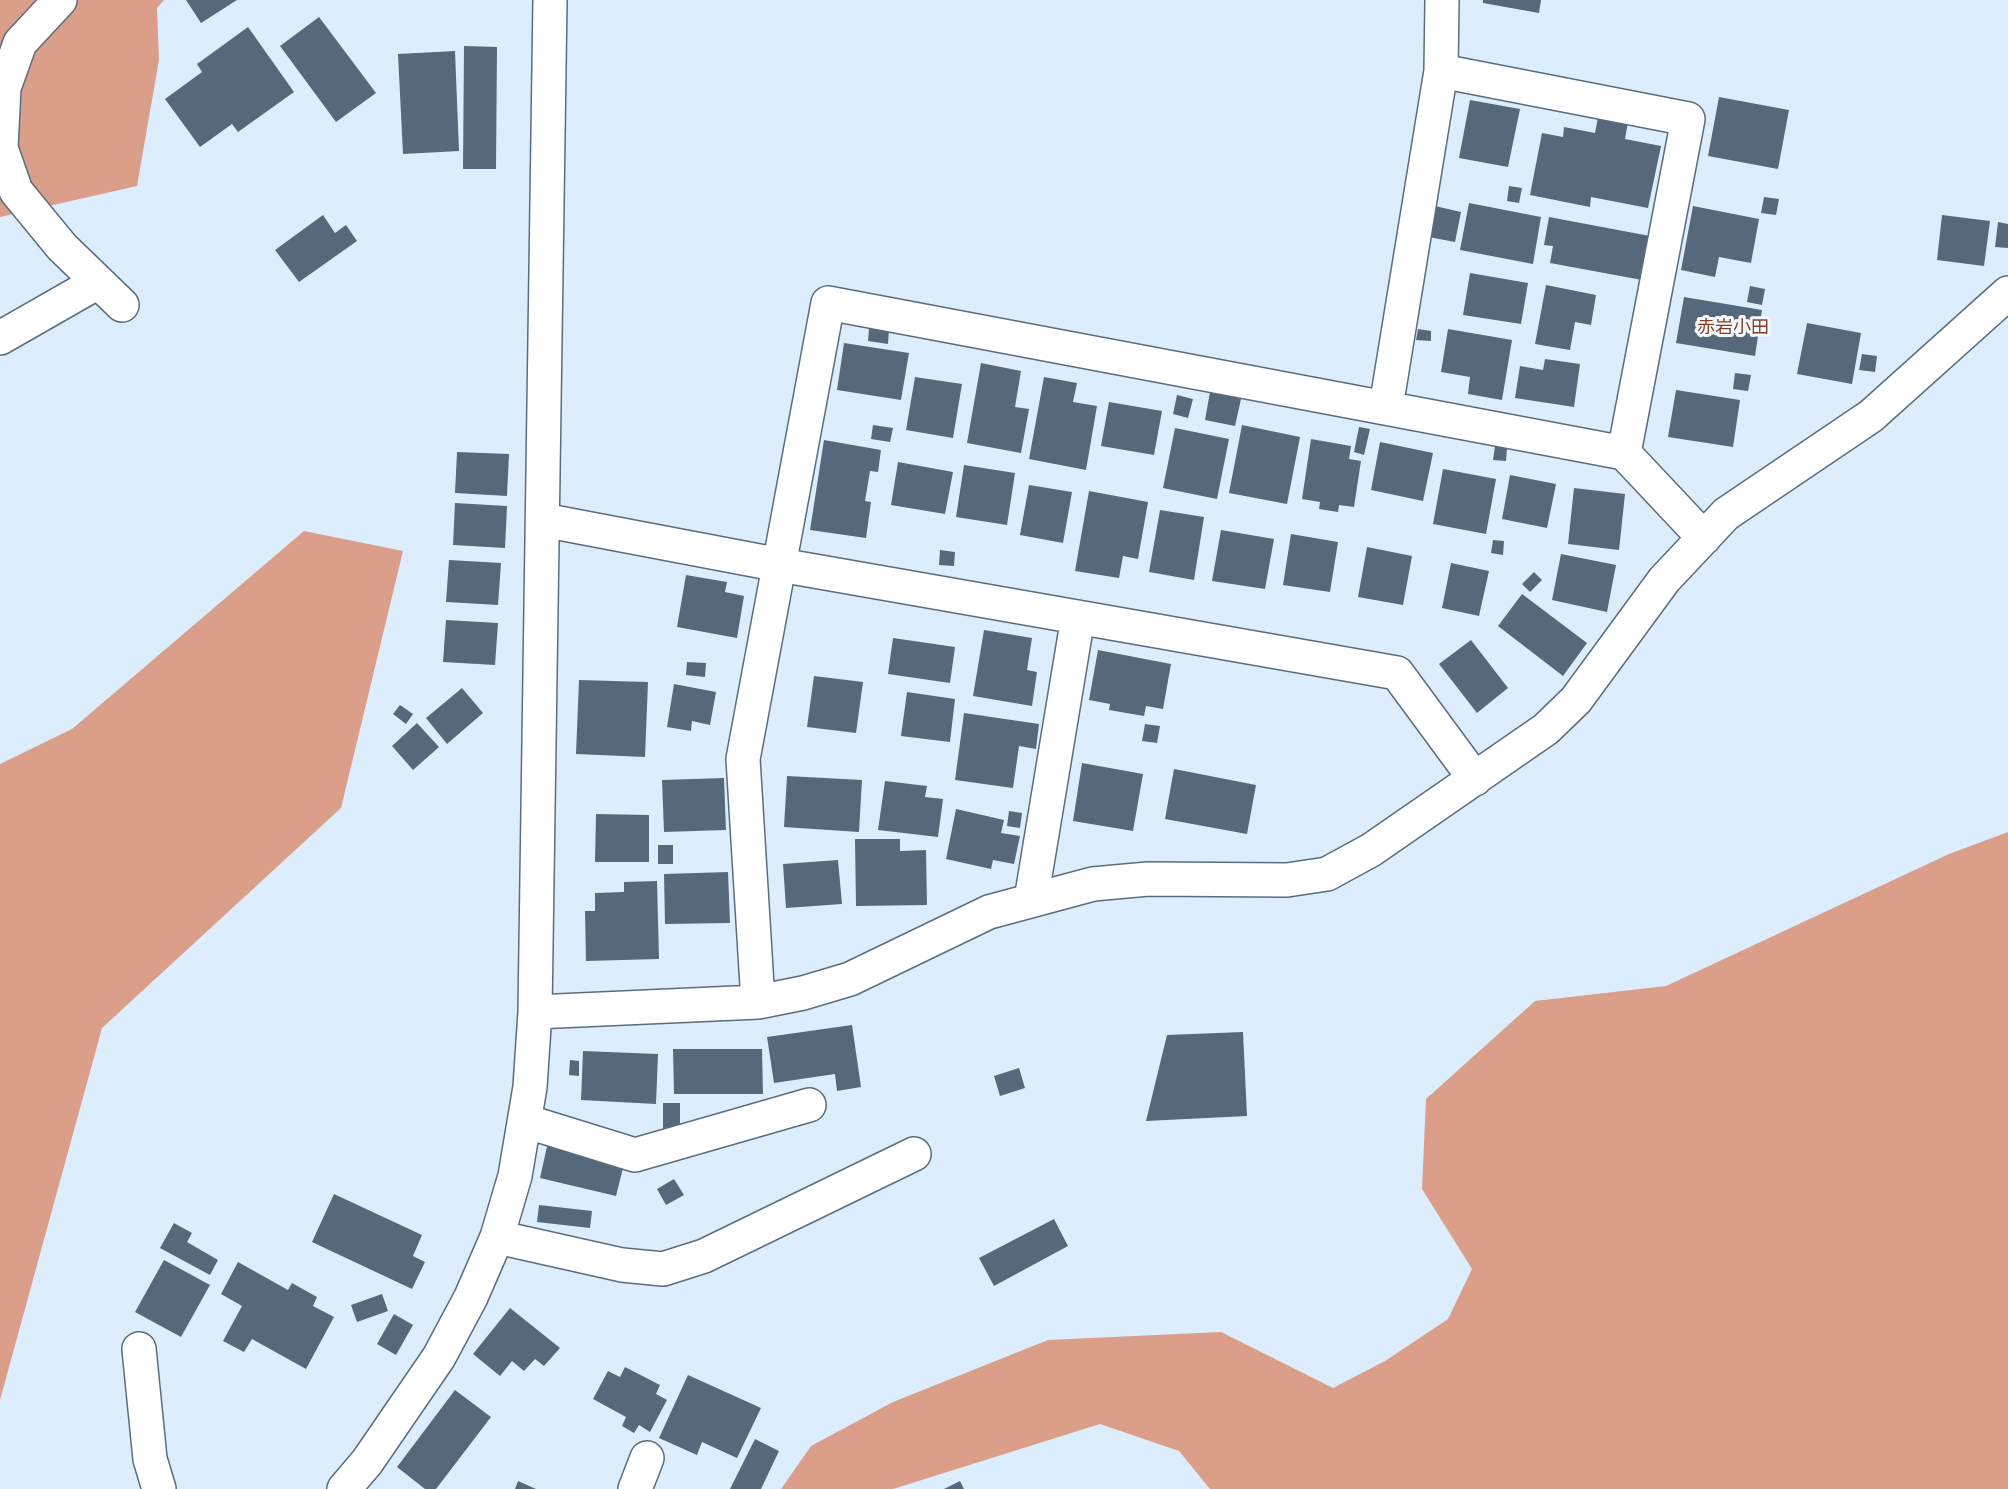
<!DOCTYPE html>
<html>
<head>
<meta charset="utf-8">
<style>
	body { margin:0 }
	canvas { display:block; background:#dcedfe }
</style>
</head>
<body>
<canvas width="2008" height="1489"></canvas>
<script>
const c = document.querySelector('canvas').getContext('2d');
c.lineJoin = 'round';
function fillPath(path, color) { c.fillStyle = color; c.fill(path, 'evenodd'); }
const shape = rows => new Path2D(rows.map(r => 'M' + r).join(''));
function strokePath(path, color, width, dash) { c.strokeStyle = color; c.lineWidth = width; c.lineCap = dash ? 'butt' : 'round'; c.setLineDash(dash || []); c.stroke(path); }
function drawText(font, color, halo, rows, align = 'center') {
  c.font = font + ' Mulish,"Noto Sans JP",sans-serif'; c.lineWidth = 6; c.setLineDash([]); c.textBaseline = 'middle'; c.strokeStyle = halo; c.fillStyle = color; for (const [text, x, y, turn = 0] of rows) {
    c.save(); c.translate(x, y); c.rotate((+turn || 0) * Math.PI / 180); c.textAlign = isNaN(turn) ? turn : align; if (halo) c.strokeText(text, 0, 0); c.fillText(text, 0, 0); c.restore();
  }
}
fillPath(shape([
	[0,0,164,0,157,8,159,60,137,186,0,217],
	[304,531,403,551,341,808,102,1028,0,1400,0,764,72,729],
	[2008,832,2008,1489,1210,1489,1179,1451,1100,1424,893,1489,781,1489,811,1446,893,1402,1048,1340,1221,1332,1333,1388,1385,1361,1448,1319,1472,1269,1422,1189,1426,1099,1535,1001,1666,986,1949,854]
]), '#db9e89');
fillPath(shape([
	[186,0,237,0,201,23],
	[1483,0,1541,0,1539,13,1483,3],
	[319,17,376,93,336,122,280,46],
	[248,27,294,92,238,132,232,124,200,147,165,99,202,72,197,64],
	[464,46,497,47,496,169,463,169],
	[455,51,459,151,403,154,398,54],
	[1719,97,1789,110,1778,169,1708,156],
	[1470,100,1520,109,1508,167,1459,158],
	[1599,112,1629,117,1625,139,1661,146,1648,208,1591,197,1590,207,1530,195,1542,133,1563,137,1564,127,1595,133],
	[1509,186,1522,188,1519,203,1507,201],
	[1764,197,1779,199,1776,215,1761,213],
	[1469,203,1541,217,1533,264,1460,250],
	[1435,206,1461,212,1455,242,1429,237],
	[1693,206,1759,219,1751,263,1719,257,1715,277,1681,270],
	[323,215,335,233,346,225,357,241,299,282,275,250],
	[1942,215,1990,221,1984,266,1937,260],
	[1549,217,1650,236,1642,280,1550,263,1553,246,1544,245],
	[1998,222,2008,224,2008,248,1995,247],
	[1470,273,1528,283,1521,324,1463,315],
	[1546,285,1596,295,1591,325,1575,322,1570,350,1535,344],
	[1750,286,1765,289,1762,305,1747,302],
	[1684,297,1762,310,1755,356,1676,343],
	[1807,323,1861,333,1852,384,1797,374],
	[869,328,889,330,888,344,868,341],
	[1418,329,1431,331,1431,341,1416,340],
	[1448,329,1512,340,1502,400,1468,394,1470,377,1441,372],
	[844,343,909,353,901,400,837,390],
	[1862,354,1877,356,1875,372,1859,370],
	[1545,359,1580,364,1574,407,1515,398,1520,366,1543,370],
	[981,363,1021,371,1015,407,1029,409,1021,453,967,443],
	[1735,373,1751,375,1748,391,1733,389],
	[915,377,962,384,953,438,906,430],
	[1044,377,1077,383,1073,402,1097,406,1086,470,1029,459],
	[1676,390,1740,400,1733,447,1668,437],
	[1210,392,1241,399,1235,426,1205,420],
	[1177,395,1193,399,1188,418,1173,414],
	[1109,402,1162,411,1154,455,1101,446],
	[873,425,893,428,890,442,871,439],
	[1242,425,1300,437,1287,504,1229,493],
	[1359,427,1370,429,1364,455,1354,452],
	[1175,428,1229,439,1217,499,1163,488],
	[1311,439,1351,446,1349,459,1361,461,1354,507,1339,505,1338,512,1319,509,1320,502,1302,499],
	[824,440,881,450,878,472,870,471,865,501,871,502,866,538,810,530],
	[1380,442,1433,453,1423,501,1371,490],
	[1495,446,1507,448,1506,461,1493,460],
	[457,452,509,454,507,496,455,493],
	[898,462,953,472,945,514,891,505],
	[964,465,1015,473,1007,525,956,517],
	[1443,469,1496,479,1486,534,1433,524],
	[1510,475,1556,484,1547,528,1502,519],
	[1029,485,1072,492,1063,543,1020,535],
	[1574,488,1625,494,1619,550,1568,544],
	[1089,491,1148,502,1138,559,1123,556,1119,578,1075,571],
	[455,503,507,506,505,548,453,545],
	[1160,510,1204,517,1194,580,1149,572],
	[1221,530,1274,539,1265,589,1212,581],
	[1291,534,1338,542,1330,592,1283,585],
	[1493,540,1504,541,1503,555,1491,553],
	[1367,547,1412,556,1403,605,1358,597],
	[940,550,955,552,954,566,939,565],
	[1561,554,1616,565,1607,612,1552,600],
	[449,560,501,563,498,605,446,602],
	[1451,563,1489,571,1479,616,1442,608],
	[1534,572,1542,580,1530,592,1522,584],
	[686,575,727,582,725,592,744,596,737,638,677,627],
	[1522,594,1587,643,1563,676,1498,626],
	[446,620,498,623,495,665,443,662],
	[984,630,1032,638,1027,670,1037,672,1032,706,973,696],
	[893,638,955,647,950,683,888,674],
	[1471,640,1508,688,1477,713,1439,664],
	[1098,650,1171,664,1163,709,1146,706,1144,716,1109,710,1110,704,1089,700],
	[687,662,706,663,705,677,686,675],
	[814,676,863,682,856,733,807,727],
	[579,680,648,682,645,757,576,754],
	[674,684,716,692,710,725,692,721,691,731,667,727],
	[462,688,483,713,447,744,426,718],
	[907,692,955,699,950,742,901,736],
	[400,705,413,714,406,724,393,714],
	[964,713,1039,724,1036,749,1019,746,1013,788,955,780],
	[417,723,439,747,413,770,392,746],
	[1145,724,1160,726,1157,743,1142,741],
	[1082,763,1143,774,1133,831,1073,821],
	[1174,769,1256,785,1247,834,1165,819],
	[787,776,862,780,859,832,784,827],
	[724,778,726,830,664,832,662,780],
	[885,781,927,786,925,797,943,799,938,837,878,830],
	[956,809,1004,820,1001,833,1020,836,1014,864,993,860,991,869,946,859],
	[1009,811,1022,813,1020,828,1007,826],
	[596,814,649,815,649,862,595,862],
	[855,839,900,839,900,851,926,850,927,905,856,906],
	[658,845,673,845,673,864,658,864],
	[838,860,842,904,786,908,783,864],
	[728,872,730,923,665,924,664,874],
	[657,881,659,959,586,961,585,911,595,911,595,893,624,892,624,882],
	[852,1025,861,1087,837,1091,835,1074,774,1083,767,1037],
	[1243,1032,1247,1116,1146,1121,1167,1035],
	[673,1049,762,1049,763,1094,674,1094],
	[583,1051,658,1054,656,1104,581,1100],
	[570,1060,579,1061,579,1076,569,1075],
	[1019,1068,1025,1088,1000,1096,994,1076],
	[663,1103,680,1103,680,1130,663,1130],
	[548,1142,625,1160,616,1196,540,1178],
	[674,1179,684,1195,666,1205,657,1189],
	[334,1194,422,1235,413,1256,425,1262,412,1289,312,1242],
	[539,1205,592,1211,590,1228,537,1222],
	[1054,1219,1068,1246,994,1286,979,1258],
	[174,1223,192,1233,187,1242,218,1260,210,1275,160,1248],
	[164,1260,210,1285,181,1337,135,1312],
	[238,1262,288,1290,292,1283,317,1297,313,1306,334,1317,306,1369,252,1339,244,1352,223,1341,242,1306,221,1294],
	[382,1294,388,1311,357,1322,351,1305],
	[510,1308,560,1348,544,1366,535,1359,524,1371,512,1361,500,1376,473,1354],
	[394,1314,413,1325,396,1355,377,1344],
	[625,1367,660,1385,656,1394,667,1400,650,1432,639,1425,634,1433,622,1426,626,1417,593,1399,608,1371,620,1377],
	[688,1375,761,1408,737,1458,702,1442,697,1455,659,1438],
	[455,1390,491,1417,436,1489,425,1489,397,1467],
	[755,1439,779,1451,761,1489,730,1489],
	[518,1481,536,1489,515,1489],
	[960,1481,964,1489,944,1489]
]), '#56697b');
const minor = shape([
	[60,0,20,43,4,88,1,148,16,191,62,247,122,305],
	[1441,71,1688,119,1624,453],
	[0,338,98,282],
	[1386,407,1441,71,1442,0],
	[543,520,780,565,1397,673,1475,779],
	[1031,900,1078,617],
	[758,1002,743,759,828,303,1624,453,1704,538],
	[535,1012,758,1002,803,993,850,979,989,912,1093,884,1148,879,1287,880,1327,874,1371,850,1546,729,1576,700,1664,580,1726,514,1871,416,2008,293],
	[525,1121,635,1155,809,1105],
	[497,1237,622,1265,663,1269,704,1256,914,1154],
	[139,1349,150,1459,159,1489],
	[344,1489,367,1462,439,1357,471,1297,497,1237,515,1176,530,1087,535,1012,550,0],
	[635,1489,647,1458]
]);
strokePath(minor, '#5a6d80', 36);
strokePath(minor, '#fff', 33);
drawText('18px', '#854128', '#f4f9fd', [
	["赤岩小田",1733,328]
]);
</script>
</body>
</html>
